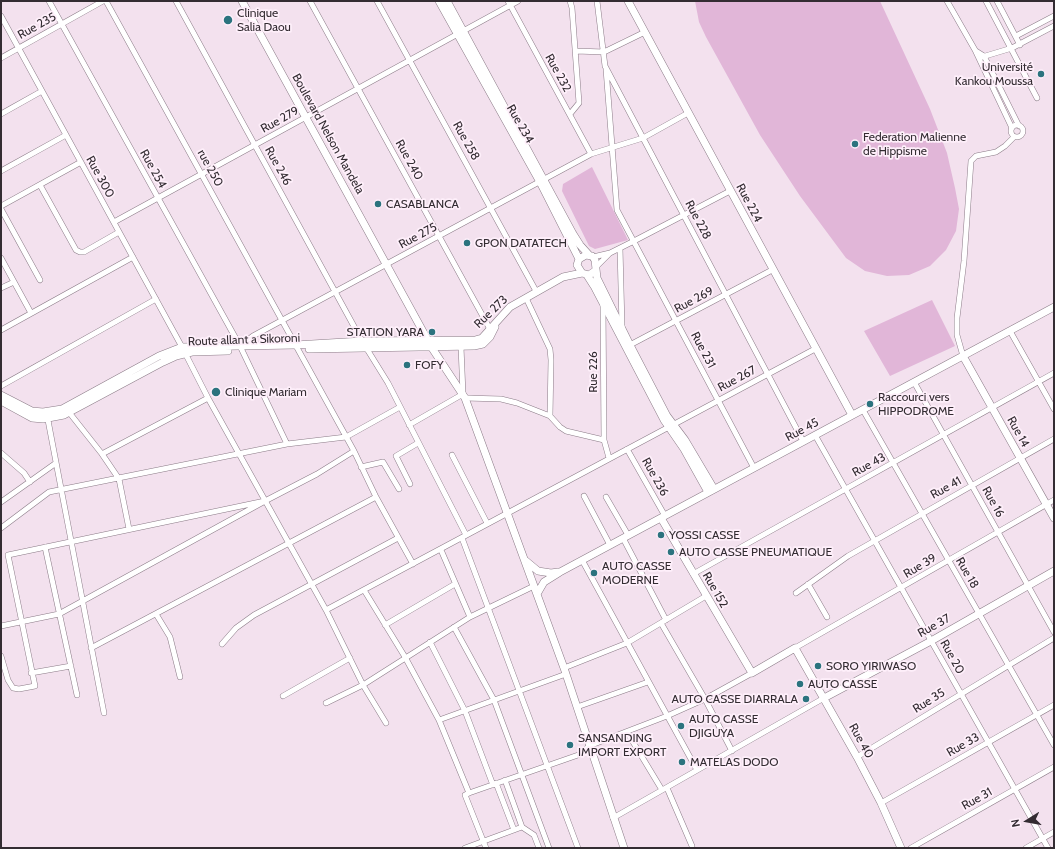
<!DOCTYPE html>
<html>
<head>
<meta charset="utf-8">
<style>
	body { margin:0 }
	#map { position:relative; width:1055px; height:849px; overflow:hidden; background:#f3e1ee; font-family:Cabin,sans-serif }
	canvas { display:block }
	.frame { position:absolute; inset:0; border:2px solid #332c32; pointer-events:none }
	.north { position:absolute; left:1007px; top:801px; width:40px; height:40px; -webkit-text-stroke:3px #feeffa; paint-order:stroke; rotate:259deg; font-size:11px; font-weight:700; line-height:16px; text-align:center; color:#332c32 }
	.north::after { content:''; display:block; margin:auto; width:14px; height:18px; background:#332c32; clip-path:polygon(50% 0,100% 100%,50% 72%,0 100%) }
</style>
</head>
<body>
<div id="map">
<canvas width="1055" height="849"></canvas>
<div class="frame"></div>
<div class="north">N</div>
</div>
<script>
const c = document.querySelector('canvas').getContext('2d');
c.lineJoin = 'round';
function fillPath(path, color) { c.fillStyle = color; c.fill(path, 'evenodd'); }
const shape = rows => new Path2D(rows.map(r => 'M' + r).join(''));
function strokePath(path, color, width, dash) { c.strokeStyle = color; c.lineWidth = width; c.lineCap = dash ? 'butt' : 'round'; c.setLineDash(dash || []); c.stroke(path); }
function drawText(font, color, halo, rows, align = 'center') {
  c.font = font + ' Cabin,sans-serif'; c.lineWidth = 3.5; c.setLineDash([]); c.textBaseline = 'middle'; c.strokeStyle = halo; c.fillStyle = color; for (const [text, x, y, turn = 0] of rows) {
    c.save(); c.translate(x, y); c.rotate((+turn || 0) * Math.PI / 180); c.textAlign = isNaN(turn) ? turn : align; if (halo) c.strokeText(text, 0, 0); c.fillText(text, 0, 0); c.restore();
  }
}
fillPath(shape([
	[695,1,880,1,930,109,947,153,955,188,959,209,956,231,946,250,930,266,909,275,887,276,865,271,846,258,800,196,760,135,706,37,699,22],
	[592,167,628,240,595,249,589,246,562,191,563,184],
	[932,300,955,346,890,376,864,331]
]), '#e1b6d8');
const street = shape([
	[49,1,240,346,287,444],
	[106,1,354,451,376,497,413,564],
	[176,1,362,341,388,383,466,535],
	[310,1,491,331],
	[377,1,536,291],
	[508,1,591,154],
	[597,1,605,66,803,441],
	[947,1,975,50,1012,128],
	[986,1,1037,98],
	[997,1,1020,45],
	[1,16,182,347,208,398,326,610,363,685,386,723],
	[1016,36,1054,16],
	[576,51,604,52,645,32],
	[976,51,984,56,1019,126],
	[982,57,1012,48,1054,26],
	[1,58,103,1],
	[606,69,617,210,754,468],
	[1,114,42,91],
	[570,114,579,103,572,8,570,1],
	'1011 131a6 6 0 1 1 12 0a6 6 0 1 1-12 0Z',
	[1,171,66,135],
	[40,185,76,250,80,252,84,252,119,232],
	[1,206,81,162],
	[1,209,40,280],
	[114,222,518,1],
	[620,248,622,327],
	[593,257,610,253,634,241,730,191],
	[1,258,31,313],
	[597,266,609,254],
	[1,288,14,282],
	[526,298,550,349,551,360,550,416],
	[603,305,604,440,609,458],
	[1,330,133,257],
	[1010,331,1054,409],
	[240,346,253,336,591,154,643,138,688,113],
	[628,346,772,270],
	[963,356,957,335,957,318,964,261,971,161,976,156,996,152,1005,146,1014,137],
	[914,382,1054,632],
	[1,386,156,299],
	[465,398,501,399,517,403,550,416,560,427,566,431,604,440],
	[863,410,1054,745],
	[68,411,102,454,119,479,129,529],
	[47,415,104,713],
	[409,425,463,394,461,347],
	[815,435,1048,848],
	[627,449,665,516],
	[1,453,24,473,30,482],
	[102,454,208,398],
	[452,455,487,523],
	[361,467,383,462,399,489],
	[410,484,396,456,418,443],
	[584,496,610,545],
	[606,497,628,535],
	[1,502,56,463],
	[1,528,49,492,287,444,346,437,400,407],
	[462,538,578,848],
	[623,538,666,620],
	[45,547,77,695],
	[441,550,470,617],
	[582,560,697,770],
	[693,574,1054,373],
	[808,584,827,617],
	[364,590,405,657,439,720,469,793,465,795,486,848],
	[796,593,848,556,1054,439],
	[326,610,815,349],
	[156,614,170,637,180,677],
	[661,623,705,699,732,751],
	[385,625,455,584],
	[1,626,59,614,265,501,317,474,354,451],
	[454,627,494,700,549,848],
	[430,642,465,711,493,785],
	[222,644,236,628,254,615,398,538],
	[91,648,376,497],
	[795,648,1054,500],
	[1,656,8,680,13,688,19,689,35,686,8,555,265,501],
	[564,668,627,643,706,596],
	[31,673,71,666],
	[283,696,350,658],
	[326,703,363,685,470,617,534,586],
	[577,707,648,682],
	[439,720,566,674],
	[627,732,662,790],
	[857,757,1054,638],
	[505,780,522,827,534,835,539,848],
	[496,783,514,830],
	[667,788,692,846],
	[469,793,581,754,589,746,667,716,705,699,752,673],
	[881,803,1054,705],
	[613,818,824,698],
	[465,848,522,827],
	[911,848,1054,767],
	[1026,848,1054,832]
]);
const secondary = shape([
	[242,1,432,348,465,398,564,668,624,848],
	[439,1,540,182,579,259],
	[447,1,573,234,580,245,589,255],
	[628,1,852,415],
	[595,271,589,275,582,273,577,265,579,259,586,255,592,256,595,260,597,278,630,345,667,416,685,440,714,489],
	[587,275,594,286,664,420,684,449,708,492],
	[309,349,474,346,483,344,490,337,495,327],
	[963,356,1054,518],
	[1,395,32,411,43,412,62,409,159,356,182,347,295,345,362,341,475,340,482,338,510,307,563,277,582,273],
	[1,401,32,418,43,419,64,415,163,362,176,356,192,352,228,351],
	[661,518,752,673,795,648,857,757,881,803,901,848],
	[526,561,538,571,551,573,558,572],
	[537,594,544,582,560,572,1054,307],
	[824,698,931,641,1054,571]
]);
strokePath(street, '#8b7b87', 6);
strokePath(secondary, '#8b7b87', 8);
strokePath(street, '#fff', 5);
strokePath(secondary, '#fff', 7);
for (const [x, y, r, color] of [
	[228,20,5,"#2b737e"],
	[1041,74,4,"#2b737e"],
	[855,144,4,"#2b737e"],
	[378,204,4,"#2b737e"],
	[467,243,4,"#2b737e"],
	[432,332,4,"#2b737e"],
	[407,365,4,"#2b737e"],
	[216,392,5,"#2b737e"],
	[870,404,4,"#2b737e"],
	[661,535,4,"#2b737e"],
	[671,552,4,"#2b737e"],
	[594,573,4,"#2b737e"],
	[818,666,4,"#2b737e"],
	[800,684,4,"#2b737e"],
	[806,699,4,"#2b737e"],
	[681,726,4,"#2b737e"],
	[570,745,4,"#2b737e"],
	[682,762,4,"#2b737e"]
]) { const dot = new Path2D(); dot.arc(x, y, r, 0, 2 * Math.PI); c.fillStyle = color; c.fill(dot); strokePath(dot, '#feeffa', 1.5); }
drawText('12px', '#332c32', '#feeffa', [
	["Clinique",237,13],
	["Salia Daou",237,27],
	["Université",1033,67,"right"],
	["Kankou Moussa",1033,81,"right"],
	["Federation Malienne",863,137],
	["de Hippisme",863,151],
	["CASABLANCA",386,204],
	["GPON DATATECH",475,243],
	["STATION YARA",424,332,"right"],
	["FOFY",415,365],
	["Clinique Mariam",225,392],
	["Raccourci vers",878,397],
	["HIPPODROME",878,411],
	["YOSSI CASSE",669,535],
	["AUTO CASSE PNEUMATIQUE",679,552],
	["AUTO CASSE",602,566],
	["MODERNE",602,580],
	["SORO YIRIWASO",826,666],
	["AUTO CASSE",808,684],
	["AUTO CASSE DIARRALA",798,699,"right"],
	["AUTO CASSE",689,719],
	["DJIGUYA",689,733],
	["SANSANDING",578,738],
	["IMPORT EXPORT",578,752],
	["MATELAS DODO",690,762]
], 'left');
drawText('12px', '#332c32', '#feeffa', [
	["Rue 235",37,26,-29],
	["Rue 232",558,73,61],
	["Rue 279",280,120,-29],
	["Rue 234",520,124,60],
	["Boulevard Nelson Mandela",328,134,61],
	["Rue 258",466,141,61],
	["Rue 240",409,160,61],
	["Rue 246",278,166,61],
	["rue 250",210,168,61],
	["Rue 254",153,169,61],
	["Rue 300",100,177,61],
	["Rue 224",749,203,62],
	["Rue 228",698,220,62],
	["Rue 275",418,236,-28],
	["Rue 269",694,300,-28],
	["Rue 273",491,312,-44],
	["Route allant a Sikoroni",244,340,-2],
	["Rue 231",703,350,62],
	["Rue 226",593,372,-90],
	["Rue 267",737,379,-28],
	["Rue 45",802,430,-28],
	["Rue 14",1018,432,61],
	["Rue 43",869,465,-29],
	["Rue 236",655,477,61],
	["Rue 41",946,488,-29],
	["Rue 16",993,502,61],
	["Rue 39",920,566,-31],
	["Rue 18",967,573,60],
	["Rue 152",715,590,60],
	["Rue 37",934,626,-29],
	["Rue 20",952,657,61],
	["Rue 35",929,701,-32],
	["Rue 40",861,741,61],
	["Rue 33",963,745,-30],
	["Rue 31",977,799,-29]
]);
</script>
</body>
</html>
